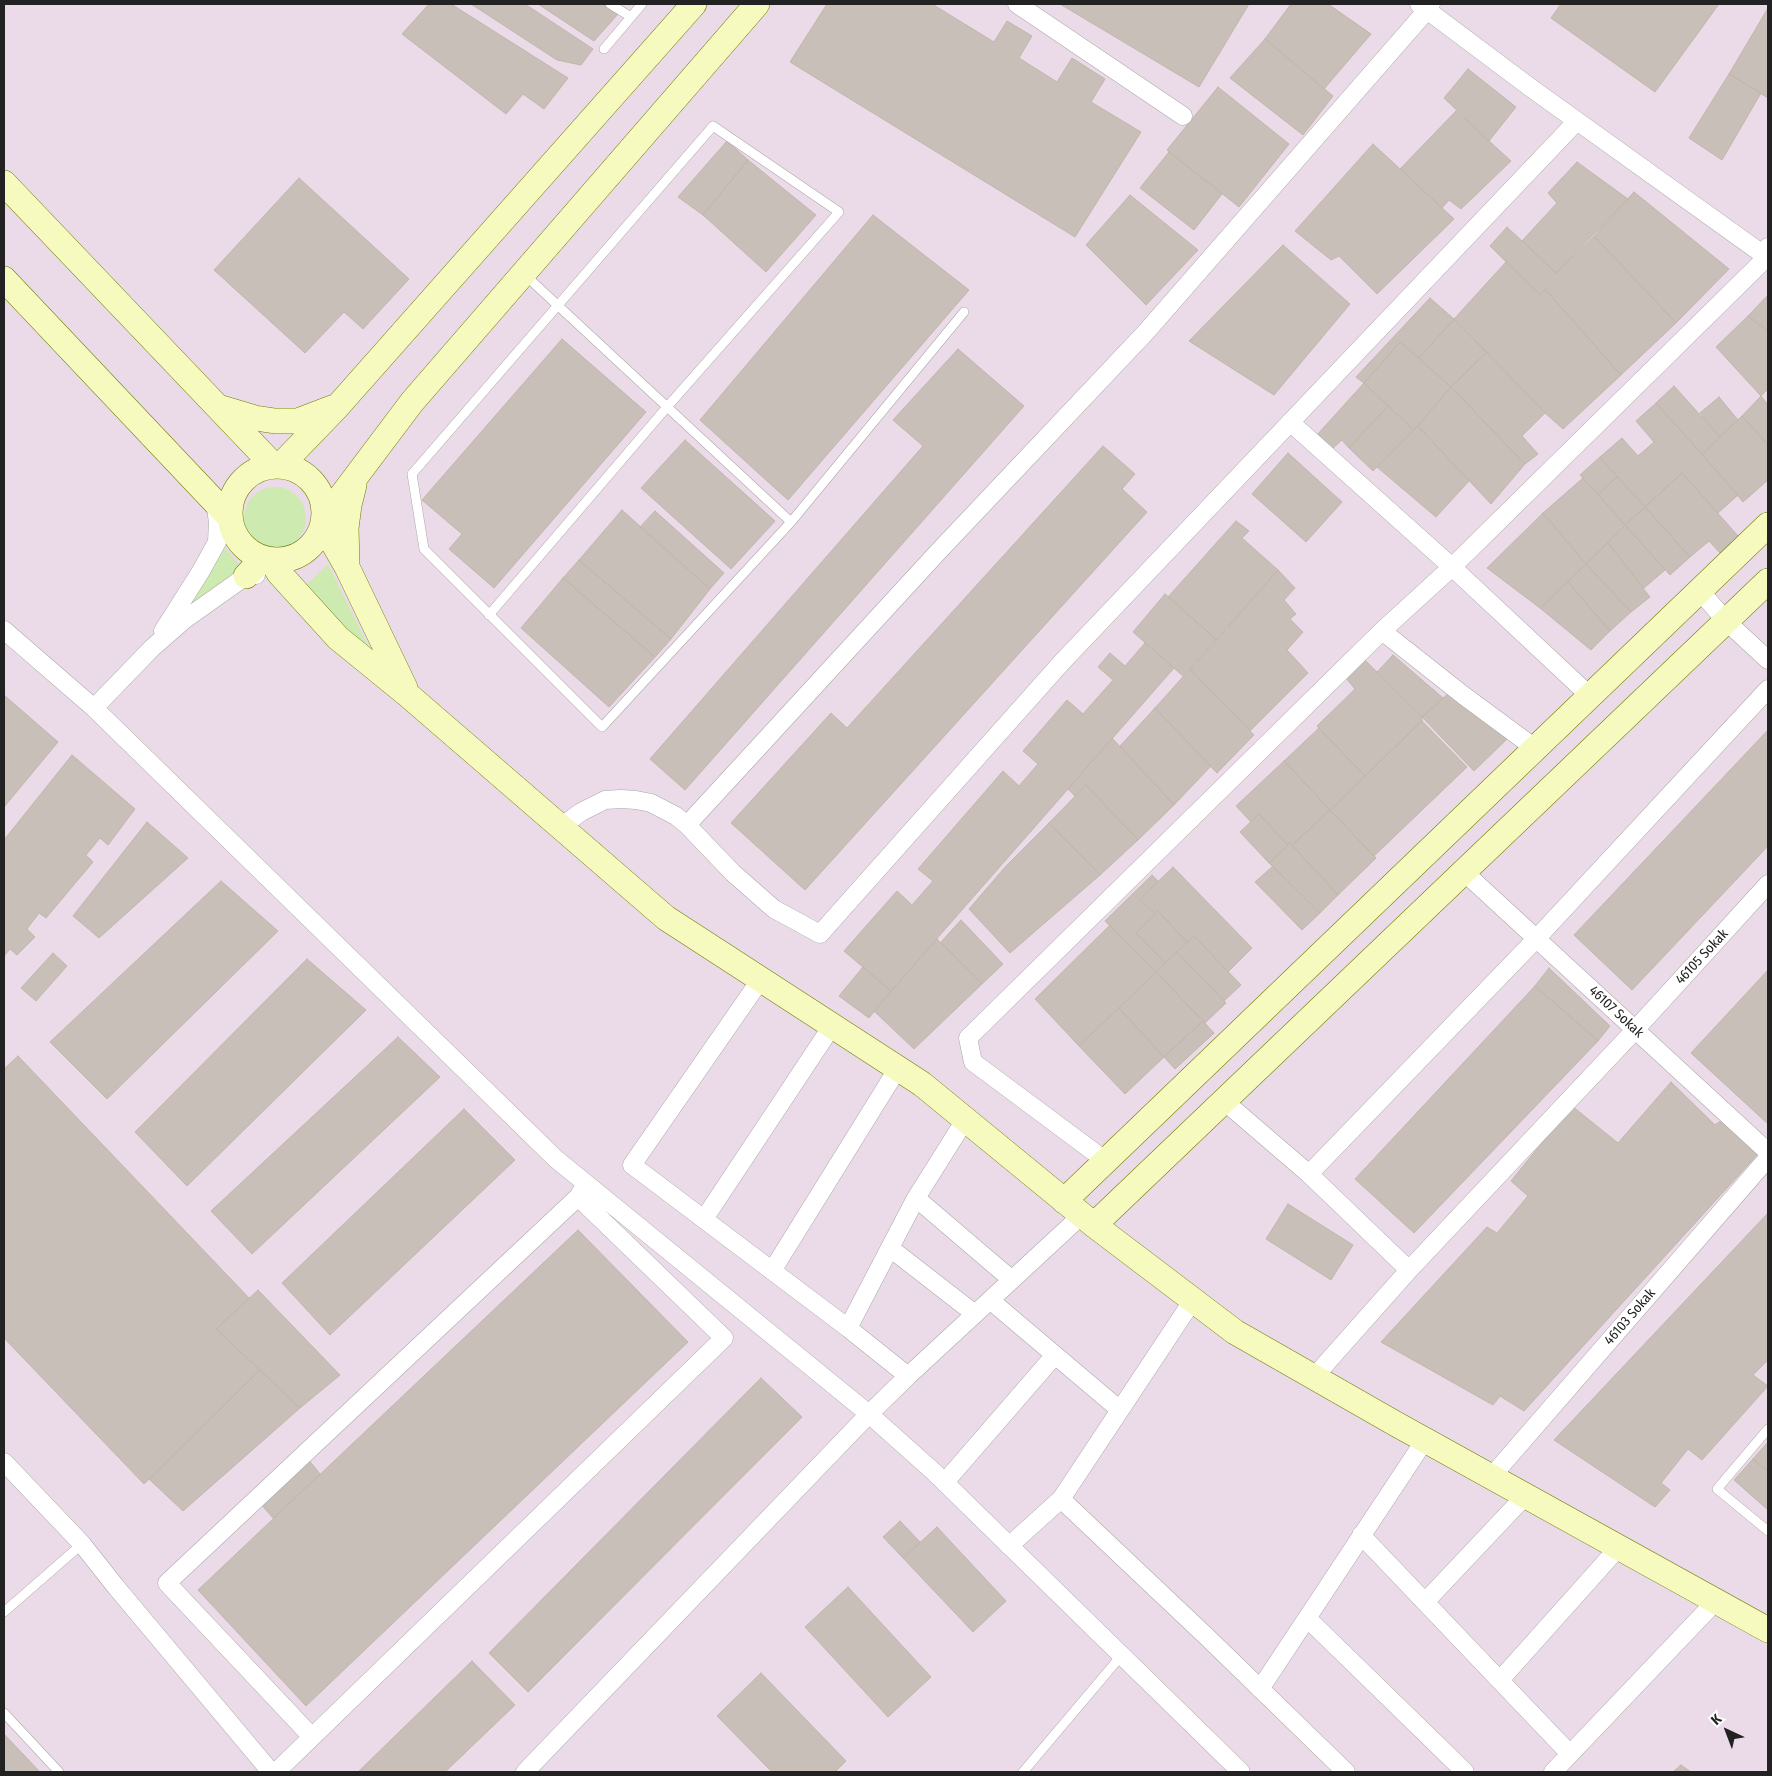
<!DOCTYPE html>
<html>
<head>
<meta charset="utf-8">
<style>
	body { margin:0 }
	#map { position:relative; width:1772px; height:1776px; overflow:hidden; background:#f2efe9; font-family:"Fira Sans Condensed",sans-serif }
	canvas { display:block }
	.frame { position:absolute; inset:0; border:5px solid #222; pointer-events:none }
	.north { position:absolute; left:1702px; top:1706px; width:50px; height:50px; -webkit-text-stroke:4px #fff; paint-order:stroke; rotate:317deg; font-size:14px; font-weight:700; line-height:20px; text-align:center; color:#222 }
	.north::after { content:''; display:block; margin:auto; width:18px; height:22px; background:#222; clip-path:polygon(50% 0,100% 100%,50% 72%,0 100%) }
</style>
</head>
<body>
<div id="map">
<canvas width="1772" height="1776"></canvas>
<div class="frame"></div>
<div class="north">K</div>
</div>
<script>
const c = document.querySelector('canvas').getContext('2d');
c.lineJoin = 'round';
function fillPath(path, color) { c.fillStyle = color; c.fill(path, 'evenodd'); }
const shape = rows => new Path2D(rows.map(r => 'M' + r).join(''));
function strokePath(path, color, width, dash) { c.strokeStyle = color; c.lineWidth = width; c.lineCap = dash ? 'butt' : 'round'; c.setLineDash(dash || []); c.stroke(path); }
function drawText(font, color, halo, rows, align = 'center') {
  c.font = font + ' "Fira Sans Condensed",sans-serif'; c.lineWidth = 4; c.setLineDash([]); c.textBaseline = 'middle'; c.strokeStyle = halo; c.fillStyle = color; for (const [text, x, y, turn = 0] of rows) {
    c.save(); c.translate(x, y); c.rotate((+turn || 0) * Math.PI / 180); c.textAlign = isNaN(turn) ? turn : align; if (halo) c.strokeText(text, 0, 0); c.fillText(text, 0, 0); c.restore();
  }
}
fillPath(shape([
	[4,4,1768,4,1768,1772,4,1772]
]), '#ebdbe8');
fillPath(shape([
	'244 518a31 31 0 1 1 62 0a31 31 0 1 1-62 0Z',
	[225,548,243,569,184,613],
	[328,564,376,662,306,585]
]), '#cdebb0');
const building = shape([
	[429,4,451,4,568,78,544,109,523,94,506,114,402,34,429,4],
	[471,4,525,4,593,49,581,65,557,60,471,4],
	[538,4,602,4,618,14,594,41,538,4],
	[827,4,932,4,994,42,1007,21,1032,36,1019,58,1057,82,1072,58,1105,79,1091,102,1141,132,1075,237,790,62,827,4],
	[1060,4,1249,4,1199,87,1060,4],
	[1291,4,1328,4,1371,34,1324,89,1265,39,1291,4],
	[1561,4,1719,4,1655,92,1551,18,1561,4],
	[1768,8,1768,98,1729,74,1768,8],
	[1265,39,1333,96,1303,135,1230,78,1265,39],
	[1468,69,1516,107,1489,141,1444,98,1468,69],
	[1729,74,1761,93,1722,160,1689,138,1729,74],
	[1218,87,1289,144,1239,207,1167,150,1218,87],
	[1456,111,1511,161,1461,209,1449,200,1442,208,1400,169,1456,111],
	[727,141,748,160,703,215,678,197,727,141],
	[1373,144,1454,219,1377,294,1339,256,1331,260,1295,231,1373,144],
	[1169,152,1222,194,1194,230,1140,188,1169,152],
	[748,160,816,215,766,272,703,215,748,160],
	[1577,162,1628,199,1556,273,1522,241,1557,203,1548,193,1577,162],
	[299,178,409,279,363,329,344,312,305,353,214,270,299,178],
	[1634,192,1729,269,1676,323,1594,236,1634,192],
	[1130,195,1198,250,1146,305,1086,245,1130,195],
	[873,215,969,290,788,500,700,420,873,215],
	[1507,227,1556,273,1594,236,1676,323,1621,375,1545,289,1540,295,1490,246,1507,227],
	[1283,245,1350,304,1274,395,1189,341,1283,245],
	[1506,262,1540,295,1545,289,1621,375,1563,429,1545,413,1454,319,1506,262],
	[1768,295,1768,331,1748,316,1768,295],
	[1430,298,1454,319,1419,358,1400,342,1364,383,1356,377,1430,298],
	[1748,316,1768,331,1768,389,1761,396,1716,347,1748,316],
	[1454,319,1487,352,1451,387,1419,358,1454,319],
	[562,339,646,412,494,588,449,549,462,534,422,500,562,339],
	[1400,342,1451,387,1414,430,1364,383,1400,342],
	[958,349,1024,406,685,790,650,759,923,446,893,420,958,349],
	[1487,352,1545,413,1522,436,1538,454,1525,464,1451,387,1487,352],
	[1364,383,1388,406,1349,448,1342,440,1333,448,1316,436,1364,383],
	[1674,386,1720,437,1702,454,1656,403,1674,386],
	[1451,387,1525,464,1491,504,1418,426,1451,387],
	[1761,396,1768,405,1768,445,1742,416,1761,396],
	[1719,397,1738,420,1720,437,1700,413,1719,397],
	[1656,403,1738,495,1718,513,1682,473,1645,507,1600,457,1622,438,1638,456,1654,442,1636,421,1656,403],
	[1388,406,1414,430,1373,471,1349,448,1388,406],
	[1742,416,1768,445,1768,480,1743,502,1702,454,1742,416],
	[1418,426,1469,481,1436,517,1377,467,1418,426],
	[685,440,775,521,731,569,641,488,685,440],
	[1103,446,1135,474,1122,489,1147,512,805,890,731,823,831,713,847,728,1103,446],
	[1288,453,1342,502,1306,542,1252,494,1288,453],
	[1600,457,1617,477,1598,494,1580,475,1600,457],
	[1682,473,1739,537,1720,553,1709,541,1690,557,1645,507,1682,473],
	[1617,477,1645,507,1625,525,1598,494,1617,477],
	[1583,478,1625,525,1586,564,1543,513,1583,478],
	[1645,507,1690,557,1670,575,1625,525,1645,507],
	[622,510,710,589,671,639,579,560,622,510],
	[655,511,724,573,710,589,640,527,655,511],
	[1543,513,1586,564,1540,608,1487,568,1543,513],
	[1236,521,1249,531,1242,538,1278,570,1217,640,1168,597,1236,521],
	[1625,525,1665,570,1644,588,1608,543,1625,525],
	[1608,543,1650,597,1631,612,1586,564,1608,543],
	[579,560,671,639,655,657,563,578,579,560],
	[1586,564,1631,612,1610,631,1568,582,1586,564],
	[1278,570,1295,588,1284,600,1296,614,1290,619,1303,632,1287,650,1308,673,1250,731,1190,669,1278,570],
	[563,578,655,657,609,707,521,628,563,578],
	[1568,582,1610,631,1591,650,1540,608,1568,582],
	[1165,594,1217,640,1184,677,1133,632,1165,594],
	[1145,643,1174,668,891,991,844,951,897,891,912,905,933,881,918,869,1003,771,1019,786,1038,764,1023,751,1067,700,1083,714,1113,680,1098,667,1110,653,1125,666,1145,643],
	[1393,655,1443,698,1422,717,1377,672,1393,655],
	[1364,659,1422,717,1422,721,1365,776,1317,726,1355,689,1345,677,1364,659],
	[1190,669,1254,735,1217,773,1155,708,1190,669],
	[1450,692,1508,738,1474,771,1422,717,1450,692],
	[4,695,58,742,4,807,4,695],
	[1155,708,1211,766,1174,805,1120,746,1155,708],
	[1422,721,1467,767,1374,856,1330,810,1422,721],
	[1319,728,1365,776,1330,810,1284,761,1319,728],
	[1768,730,1768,846,1632,990,1574,935,1768,730],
	[1112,738,1174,805,1138,840,1086,785,1075,796,1068,789,1112,738],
	[72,755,135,809,108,845,100,838,86,855,93,862,46,918,39,913,27,929,35,937,17,955,10,949,4,956,4,840,72,755],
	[1284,761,1330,810,1292,845,1290,843,1288,845,1259,814,1251,822,1236,806,1284,761],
	[1086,785,1138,840,1100,875,1049,823,1086,785],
	[1330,810,1376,858,1338,895,1292,845,1330,810],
	[1259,814,1288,845,1269,863,1240,832,1259,814],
	[147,822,188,858,99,938,73,916,147,822],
	[1049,823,1100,875,1010,953,969,909,1006,866,1049,823],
	[1290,843,1338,895,1320,913,1269,863,1290,843],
	[1273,866,1320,913,1302,930,1255,882,1273,866],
	[1173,867,1252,948,1228,972,1194,936,1187,942,1158,911,1155,914,1140,899,1173,867],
	[1152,875,1158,881,1140,899,1155,914,1136,933,1165,963,1156,972,1105,921,1152,875],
	[221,881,278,931,107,1099,50,1042,221,881],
	[1158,911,1187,942,1165,963,1136,933,1158,911],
	[961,920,1003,964,982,984,941,942,961,920],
	[1110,925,1156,972,1079,1046,1035,999,1110,925],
	[1194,936,1241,985,1224,1001,1177,952,1194,936],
	[937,939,982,984,914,1049,874,1011,937,939],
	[1177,952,1226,1003,1205,1023,1156,972,1177,952],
	[53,953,67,966,36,1001,21,988,53,953],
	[307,959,366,1010,187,1186,135,1132,307,959],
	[863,967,891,991,869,1018,839,996,863,967],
	[1549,968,1610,1026,1598,1041,1535,986,1549,968],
	[1768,970,1768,1124,1691,1053,1768,970],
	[1156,972,1203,1021,1164,1057,1119,1008,1156,972],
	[1535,986,1598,1041,1414,1233,1355,1179,1535,986],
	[1119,1008,1164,1057,1125,1094,1079,1046,1119,1008],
	[1203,1021,1214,1033,1175,1069,1164,1057,1203,1021],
	[398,1037,440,1077,252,1254,211,1211,398,1037],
	[18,1056,249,1298,216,1329,260,1370,144,1484,4,1338,4,1069,18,1056],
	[1671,1082,1715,1125,1722,1120,1758,1154,1524,1411,1500,1396,1493,1405,1381,1342,1487,1227,1497,1233,1528,1196,1511,1181,1572,1106,1618,1143,1671,1082],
	[464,1109,515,1160,330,1335,282,1283,464,1109],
	[1288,1204,1353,1245,1331,1280,1266,1239,1288,1204],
	[1768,1213,1768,1360,1753,1375,1768,1386,1702,1460,1688,1449,1661,1483,1670,1490,1655,1507,1554,1440,1768,1213],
	[578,1230,688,1342,306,1706,198,1590,578,1230],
	[258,1290,340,1375,300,1408,216,1329,258,1290],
	[260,1370,300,1408,183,1511,149,1479,260,1370],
	[761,1378,802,1417,528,1692,489,1653,761,1378],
	[1768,1442,1768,1472,1753,1459,1768,1442],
	[307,1458,320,1474,273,1518,259,1502,307,1458],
	[1753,1459,1768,1472,1768,1510,1734,1480,1753,1459],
	[900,1521,920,1542,903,1558,883,1537,900,1521],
	[937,1527,1006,1601,973,1632,903,1558,937,1527],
	[848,1587,931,1677,888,1717,805,1627,848,1587],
	[472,1661,515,1705,445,1772,358,1772,472,1661],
	[761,1673,846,1761,835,1772,772,1772,717,1716,761,1673],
	[4,1734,40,1772,4,1772,4,1734],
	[1681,1765,1691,1772,1673,1772,1681,1765]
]);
fillPath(building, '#c7bfb8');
strokePath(building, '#c4b6ab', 1);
const lane = shape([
	[610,4,631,17],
	[604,49,642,4],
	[524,274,791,522],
	[489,615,667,407,839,212,713,126,412,474,424,549,602,727,791,522,964,312],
	[1768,1429,1717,1489,1768,1531],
	[4,1612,82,1544],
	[4,1713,59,1772],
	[1023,1772,1121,1656]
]);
const street = shape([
	[1017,4,1183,116],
	[1419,4,1531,88,1768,258],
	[1290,422,1452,567,1590,696],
	[256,575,246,576,184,620,152,648,94,708,556,1159,869,1414,525,1772],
	[1700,591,1726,621,1768,660],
	[4,630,94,708],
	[163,631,201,571,217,542,218,522,215,502],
	[1382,631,1463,695,1536,749],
	[687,825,937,553,1146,332,1428,9,1431,4],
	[561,827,581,812,605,800,621,799,636,800,651,803,676,816,687,825,733,873,774,909,820,934,1062,662,1577,121],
	[1464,872,1768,1152],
	[761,979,632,1165,848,1328,908,1376,1082,1215],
	[1224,1101,1309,1174,1409,1270],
	[1106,1161,973,1062,968,1038,1382,631,1452,567,1760,264,1768,247],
	[1309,1174,1536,939,1768,689],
	[916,1198,1012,1280],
	[704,1219,832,1026],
	[890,1248,975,1314],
	[772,1271,898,1068],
	[990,1300,1120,1410],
	[1193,1300,1061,1499,1207,1637,1346,1772],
	[848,1328,916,1198,965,1120],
	[908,1376,869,1414,934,1472,1241,1772],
	[1314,1377,1409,1270,1635,1030,1768,884],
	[4,1462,82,1544,116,1587,271,1772],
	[1492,1476,1768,1158],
	[945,1482,1055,1355],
	[1361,1535,1570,1754],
	[1009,1546,1061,1499],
	[1425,1602,1526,1495],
	[1307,1618,1465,1772],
	[1500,1680,1619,1547],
	[1260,1689,1425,1440],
	[312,1737,167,1583,578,1197,583,1189],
	[276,1772,724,1338,578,1197],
	[1553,1772,1716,1601]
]);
const secondary = shape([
	[4,183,274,466],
	[4,279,230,518],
	[218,407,255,418,275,421,298,421,332,408],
	'230 513a47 47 0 1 1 94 0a47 47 0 1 1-94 0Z',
	[280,466,337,407,694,4],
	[324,519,412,402,757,4],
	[323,525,347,567,405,688],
	[271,560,279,573,338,638,408,695,666,918,922,1084,1094,1225,1235,1332,1396,1424,1768,1630],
	[347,564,346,528,349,505,354,485],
	[246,576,263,558],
	[1064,1201,1768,525],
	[1094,1225,1768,581]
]);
strokePath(lane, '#a9a9a9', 10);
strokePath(street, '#a9a9a9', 19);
strokePath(secondary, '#707d05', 26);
strokePath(lane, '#fff', 9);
strokePath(street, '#fff', 18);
strokePath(secondary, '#f7fabf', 25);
drawText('14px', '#222', '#fff', [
	["46105 Sokak",1702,957,-47],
	["46107 Sokak",1616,1012,43],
	["46103 Sokak",1630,1317,-49]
]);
</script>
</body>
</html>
